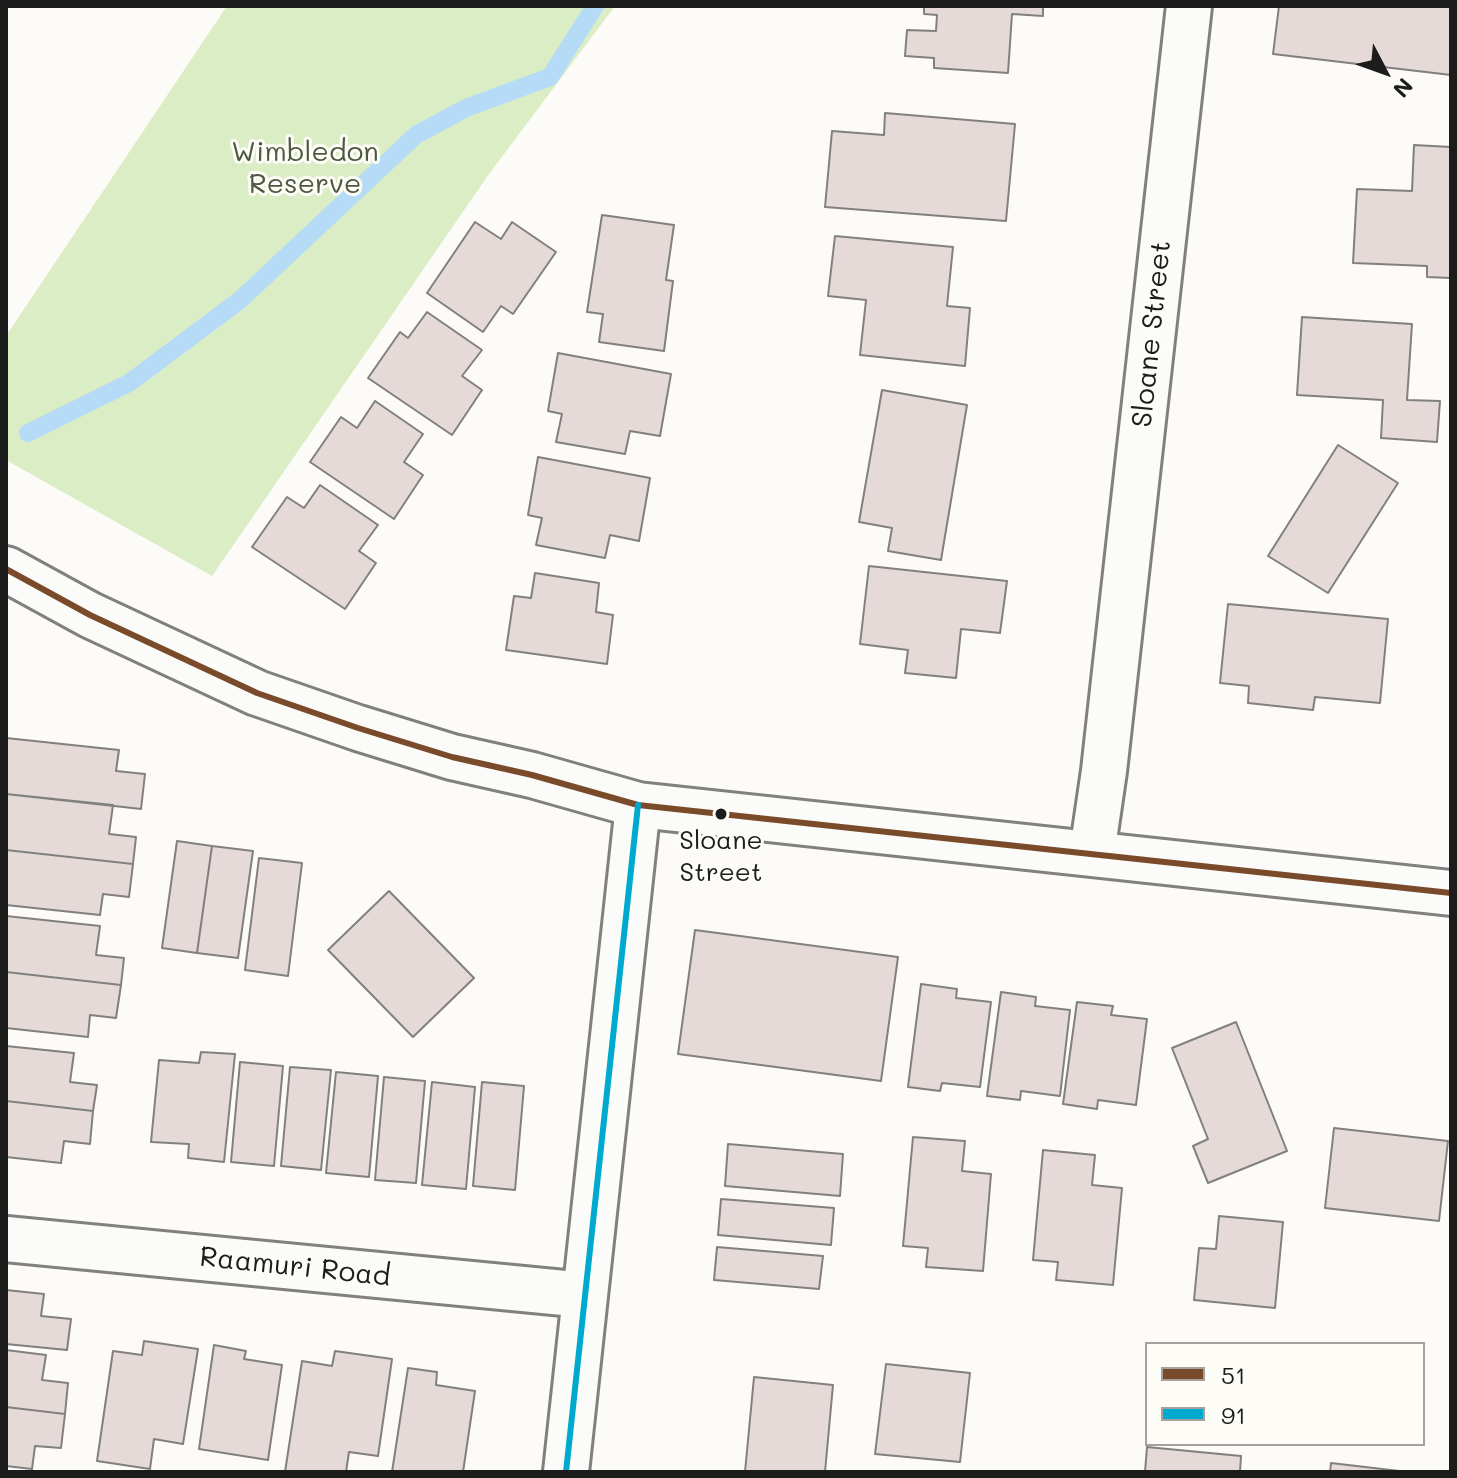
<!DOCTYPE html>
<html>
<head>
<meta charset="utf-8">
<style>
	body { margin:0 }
	#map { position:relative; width:1457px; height:1478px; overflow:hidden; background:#fcfbf8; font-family:Mali,sans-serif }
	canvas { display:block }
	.frame { position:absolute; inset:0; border:8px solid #1c1c1c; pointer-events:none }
	.legend { position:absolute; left:1145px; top:1342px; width:280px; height:104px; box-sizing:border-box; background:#fdfcf7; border:2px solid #a3a29f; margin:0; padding:10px 14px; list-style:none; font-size:24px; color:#1c1c1c }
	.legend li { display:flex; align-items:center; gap:16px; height:40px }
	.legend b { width:40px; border:2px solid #a3a29f }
	.north { position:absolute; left:1345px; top:32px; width:80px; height:80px; -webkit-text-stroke:6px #fdfcf7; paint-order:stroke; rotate:131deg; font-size:22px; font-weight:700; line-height:32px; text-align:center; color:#1c1c1c }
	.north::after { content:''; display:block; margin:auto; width:28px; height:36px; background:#1c1c1c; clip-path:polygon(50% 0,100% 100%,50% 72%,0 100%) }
</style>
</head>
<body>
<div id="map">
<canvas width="1457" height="1478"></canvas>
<div class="frame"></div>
<ul class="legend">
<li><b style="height:10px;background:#7a4b2a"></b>51</li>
<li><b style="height:10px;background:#00a9ce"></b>91</li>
</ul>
<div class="north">N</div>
</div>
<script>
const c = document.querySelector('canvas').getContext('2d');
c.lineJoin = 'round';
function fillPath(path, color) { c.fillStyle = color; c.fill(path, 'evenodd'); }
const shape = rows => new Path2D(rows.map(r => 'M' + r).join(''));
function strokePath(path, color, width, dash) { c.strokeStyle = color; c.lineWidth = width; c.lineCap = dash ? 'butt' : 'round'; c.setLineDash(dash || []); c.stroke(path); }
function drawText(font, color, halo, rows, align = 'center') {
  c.font = font + ' Mali,sans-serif'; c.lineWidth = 6; c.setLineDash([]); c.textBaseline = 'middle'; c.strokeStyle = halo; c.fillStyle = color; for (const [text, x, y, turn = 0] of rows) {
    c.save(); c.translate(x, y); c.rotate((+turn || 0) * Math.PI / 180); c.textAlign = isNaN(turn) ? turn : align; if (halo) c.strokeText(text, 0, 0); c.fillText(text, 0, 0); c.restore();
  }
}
fillPath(shape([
	[227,6,615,6,489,174,212,576,6,460,6,336]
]), '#daedc5');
strokePath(shape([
	[28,433,129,383,240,300,416,135,466,108,550,77,595,6]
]), '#b5dbf7', 18);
const building = shape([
	[924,6,1043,6,1043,16,1012,14,1008,73,934,68,934,58,905,56,907,30,936,31,937,15,924,14,924,6],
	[1279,6,1451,6,1451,75,1273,54,1279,6],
	[885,113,1015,124,1006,221,825,207,832,131,884,135,885,113],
	[1414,145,1451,147,1451,278,1427,277,1427,266,1353,263,1357,189,1412,191,1414,145],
	[602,215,674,225,666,280,673,281,664,351,599,342,603,314,587,312,602,215],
	[475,222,501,239,512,222,556,252,513,314,501,306,483,332,427,293,475,222],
	[835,236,953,247,947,306,970,308,965,366,860,355,866,300,828,296,835,236],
	[427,312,482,350,462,376,482,390,452,435,368,378,400,332,408,338,427,312],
	[1302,317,1412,324,1407,400,1440,401,1437,442,1381,438,1383,400,1297,395,1302,317],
	[558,353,671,374,660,436,630,431,625,454,556,442,562,414,548,411,558,353],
	[882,390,967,405,941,560,888,551,892,528,859,522,882,390],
	[375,401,423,434,404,462,423,475,394,519,310,462,341,417,357,428,375,401],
	[1338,445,1398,483,1328,593,1268,556,1338,445],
	[538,457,650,478,639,541,610,535,605,558,536,545,542,518,528,515,538,457],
	[320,485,378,525,359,551,376,563,345,609,252,547,287,497,304,508,320,485],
	[869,566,1007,581,1000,633,961,629,956,678,905,673,908,650,860,644,869,566],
	[535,573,599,583,596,612,613,615,607,664,506,650,514,596,531,598,535,573],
	[1228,604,1388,619,1380,703,1315,697,1313,710,1248,703,1249,686,1220,683,1228,604],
	[6,738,119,750,116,771,145,774,141,809,6,794,6,738],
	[6,794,113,805,109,834,136,837,133,864,6,850,6,794],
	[177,841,212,846,197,953,162,948,177,841],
	[212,846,253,851,238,958,197,953,212,846],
	[6,850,133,864,129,897,103,894,100,915,6,905,6,850],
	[259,858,302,863,288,976,245,970,259,858],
	[389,891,474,978,413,1037,328,950,389,891],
	[6,916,100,926,96,955,124,958,121,985,6,972,6,916],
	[695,930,898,957,881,1081,678,1054,695,930],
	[6,972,121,985,116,1018,90,1015,88,1037,6,1028,6,972],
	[921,984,957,989,956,998,991,1002,980,1087,942,1083,940,1091,908,1087,921,984],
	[1001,992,1036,997,1035,1006,1070,1010,1060,1096,1021,1091,1020,1100,987,1096,1001,992],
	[1077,1002,1113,1006,1111,1015,1147,1019,1136,1105,1098,1100,1097,1109,1063,1104,1077,1002],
	[1236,1022,1287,1151,1208,1183,1193,1146,1208,1139,1172,1048,1236,1022],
	[6,1046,74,1053,70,1082,97,1085,93,1111,6,1101,6,1046],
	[201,1052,235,1054,224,1162,188,1158,189,1144,151,1142,159,1060,199,1063,201,1052],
	[240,1062,283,1066,274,1166,231,1162,240,1062],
	[290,1067,331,1070,321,1170,281,1166,290,1067],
	[336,1072,378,1076,369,1177,326,1173,336,1072],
	[384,1077,425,1081,416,1183,375,1180,384,1077],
	[432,1082,475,1087,466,1189,422,1185,432,1082],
	[482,1082,524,1086,515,1190,473,1186,482,1082],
	[6,1101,93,1111,90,1144,64,1141,61,1163,6,1157,6,1101],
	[1334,1128,1448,1141,1439,1221,1325,1208,1334,1128],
	[913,1137,965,1141,962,1171,991,1174,983,1271,926,1267,928,1248,903,1246,913,1137],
	[728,1144,843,1154,840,1196,725,1186,728,1144],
	[1043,1150,1095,1155,1092,1185,1122,1188,1113,1285,1056,1280,1058,1262,1033,1260,1043,1150],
	[721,1199,834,1208,831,1245,718,1235,721,1199],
	[1219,1216,1283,1222,1275,1308,1194,1300,1199,1248,1216,1249,1219,1216],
	[717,1247,823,1256,819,1289,714,1280,717,1247],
	[6,1290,44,1294,41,1316,71,1319,67,1350,6,1344,6,1290],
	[144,1341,198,1349,183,1444,154,1439,150,1469,97,1461,113,1351,142,1355,144,1341],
	[214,1345,246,1351,244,1359,282,1365,268,1460,199,1449,214,1345],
	[6,1350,46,1355,42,1380,68,1383,65,1414,6,1407,6,1350],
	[335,1351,392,1359,378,1456,349,1452,346,1472,285,1472,302,1361,332,1366,335,1351],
	[886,1364,970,1373,960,1462,875,1454,886,1364],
	[408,1368,437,1372,436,1385,475,1391,463,1472,392,1472,408,1368],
	[754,1377,833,1385,825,1472,745,1472,754,1377],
	[6,1407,65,1414,61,1448,35,1446,32,1469,6,1466,6,1407],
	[1147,1447,1241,1456,1240,1472,1145,1472,1147,1447],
	[1331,1463,1408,1472,1330,1472,1331,1463]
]);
fillPath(building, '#e5dad7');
strokePath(building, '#81807f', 2);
const street = shape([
	[1092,853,1104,771,1189,6],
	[6,1239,585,1295],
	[566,1472,638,805]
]);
const secondary = shape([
	[6,569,90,615,257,693,358,728,452,757,532,775,638,805,1451,893]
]);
strokePath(street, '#81807f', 50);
strokePath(secondary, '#81807f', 50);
strokePath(street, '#fbfbf9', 44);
strokePath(secondary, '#fbfbf9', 44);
strokePath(shape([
	[6,569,90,615,257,693,358,728,452,757,532,775,638,805,1451,893]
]), '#7a4b2a', 6);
strokePath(shape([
	[566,1472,638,805]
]), '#00a9ce', 6);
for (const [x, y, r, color] of [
	[721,814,7,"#1c1c1c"]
]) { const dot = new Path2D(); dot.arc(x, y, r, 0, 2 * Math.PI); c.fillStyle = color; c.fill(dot); strokePath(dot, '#fdfcf7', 3); }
drawText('26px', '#1c1c1c', '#fdfcf7', [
	["Sloane",721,841],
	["Street",721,873]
]);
drawText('28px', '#4d5742', '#fdfcf7', [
	["Wimbledon",305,152],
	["Reserve",305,184]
]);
drawText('28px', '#1c1c1c', '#fdfcf7', [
	["Sloane Street",1152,334,-84],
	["Raamuri Road",295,1267,6]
]);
</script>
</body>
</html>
